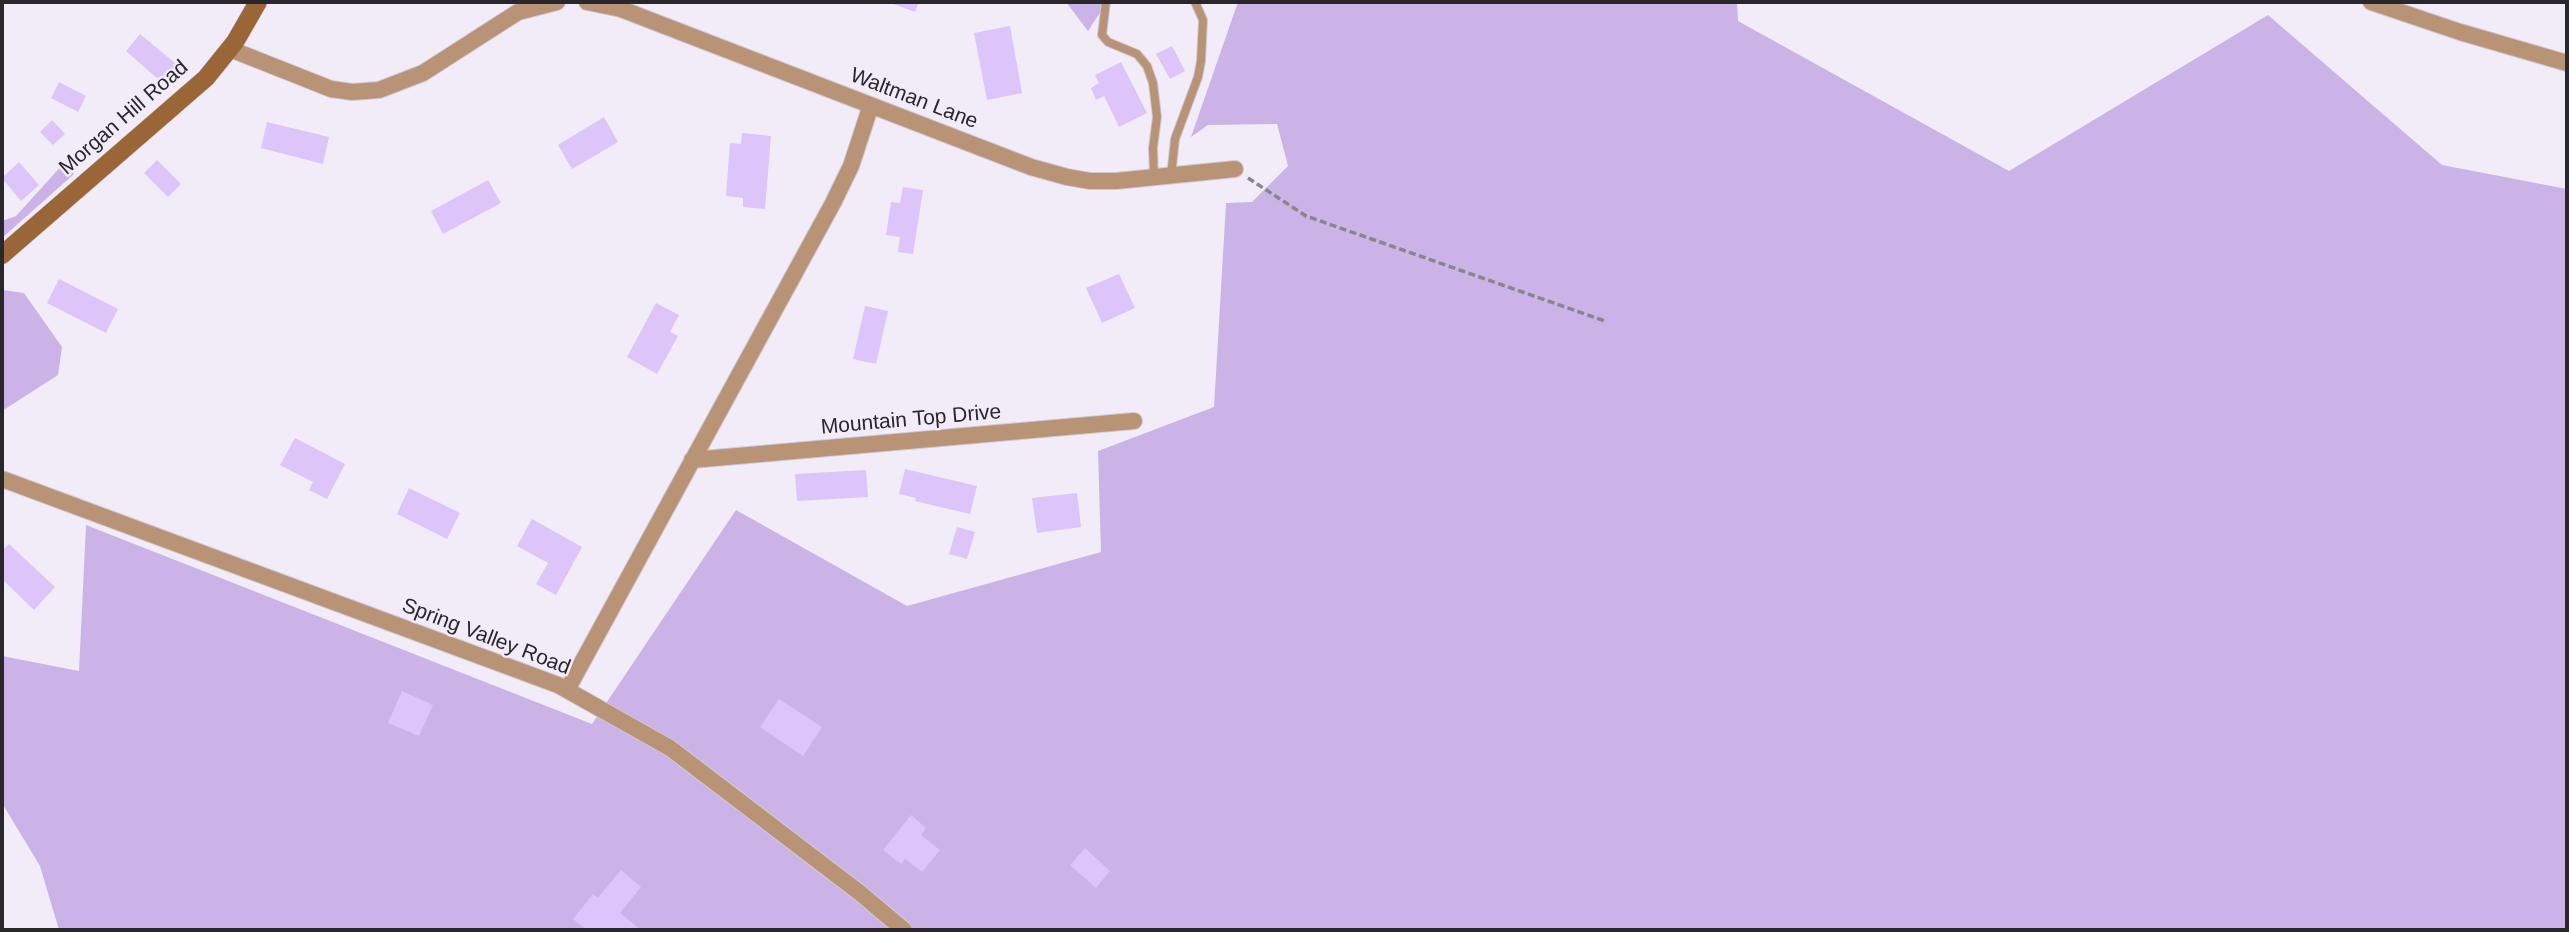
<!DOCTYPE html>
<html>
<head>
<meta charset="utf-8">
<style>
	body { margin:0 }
	#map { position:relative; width:2569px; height:932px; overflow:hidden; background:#f2ecf9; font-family:Arial,sans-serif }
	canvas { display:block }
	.frame { position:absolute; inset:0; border:4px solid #29272b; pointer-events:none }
</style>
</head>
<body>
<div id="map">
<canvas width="2569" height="932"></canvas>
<div class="frame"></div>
</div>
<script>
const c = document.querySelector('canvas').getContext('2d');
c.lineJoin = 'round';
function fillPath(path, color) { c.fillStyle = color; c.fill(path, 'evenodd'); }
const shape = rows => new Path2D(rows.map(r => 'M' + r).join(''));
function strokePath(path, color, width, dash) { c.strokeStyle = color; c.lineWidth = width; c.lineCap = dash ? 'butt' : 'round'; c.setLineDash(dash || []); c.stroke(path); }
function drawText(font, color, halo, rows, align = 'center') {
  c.font = font + ' Arial,sans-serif'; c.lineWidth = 5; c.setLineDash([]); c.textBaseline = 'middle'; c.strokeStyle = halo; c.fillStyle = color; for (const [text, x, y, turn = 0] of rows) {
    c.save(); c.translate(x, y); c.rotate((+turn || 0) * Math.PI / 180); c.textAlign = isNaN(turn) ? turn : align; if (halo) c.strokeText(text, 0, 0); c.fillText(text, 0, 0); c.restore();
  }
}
fillPath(shape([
	[1066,2,1107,2,1088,31],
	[1238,2,1737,2,1738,21,2009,171,2268,15,2442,165,2567,189,2567,930,59,930,40,866,2,803,2,656,79,671,86,525,592,724,736,510,907,606,1101,552,1098,451,1214,407,1226,203,1252,202,1288,166,1277,124,1208,125,1191,137],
	[64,163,74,174,2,238,2,221,16,216],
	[3,290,24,293,62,347,58,375,2,411]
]), '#ccb3e7');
fillPath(shape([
	[888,2,919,2,915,12],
	[1010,26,1022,93,987,100,974,33],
	[140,34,181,68,166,86,126,51],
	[1172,46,1185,71,1170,79,1156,54],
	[1121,62,1147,113,1119,127,1104,96,1096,100,1091,88,1099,83,1095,75],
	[59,82,86,96,78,112,51,98],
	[604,117,618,142,572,169,558,145],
	[52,120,65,134,53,145,40,132],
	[267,122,329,137,323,164,261,148],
	[742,133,771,136,765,209,743,207,743,198,726,196,730,143,741,144],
	[157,160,181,184,168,197,144,173],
	[19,162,39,185,21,201,2,178],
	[488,180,501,203,443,234,431,211],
	[903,187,923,190,913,254,898,252,900,237,886,235,891,202,900,203],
	[1119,274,1135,308,1102,323,1086,288],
	[59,279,118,309,106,333,47,303],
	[656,303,679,315,670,332,678,336,657,374,627,357],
	[865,306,888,311,876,364,853,359],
	[295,438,345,464,327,499,309,490,313,482,280,465],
	[905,469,977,486,970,514,915,501,916,498,899,494],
	[866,470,868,497,797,501,795,474],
	[409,488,460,513,447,539,397,514],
	[1077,493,1081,527,1037,533,1032,498],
	[532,519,582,547,556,595,536,584,548,563,517,546],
	[957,527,975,532,967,559,949,554],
	[9,544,55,587,34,610,2,579,2,551],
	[402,691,433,705,419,736,388,723],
	[779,699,822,727,803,756,760,727],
	[911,815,926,828,921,835,940,850,922,872,905,859,901,864,883,850],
	[1085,848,1110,871,1096,888,1070,865],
	[621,870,641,887,620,913,641,930,587,930,573,919,593,894,598,898]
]), '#ddc4f9');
const lane = shape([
	[1106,2,1102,35,1108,42,1137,54,1147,66,1153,83,1157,117,1153,148,1154,177],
	[1171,176,1175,139,1198,77,1201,61,1203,20,1195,2]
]);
const street = shape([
	[587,2,621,9,1031,167,1067,177,1090,181,1116,181,1235,169],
	[2371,2,2460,32,2567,63],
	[230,49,331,89,352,92,379,90,423,73,518,12,557,2],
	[692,460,1134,421],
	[2,479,558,685,670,748,860,893,904,930],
	[567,690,833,203,851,166,871,105]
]);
const secondary = shape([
	[2,255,206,78,235,42,258,2]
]);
strokePath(lane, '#cec9d4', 10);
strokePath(street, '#cec9d4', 18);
strokePath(secondary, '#cec9d4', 19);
strokePath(shape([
	[1248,178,1306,216,1605,321]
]), '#89858d', 3.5, [7, 3.5]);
strokePath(lane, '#b89375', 8);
strokePath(street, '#b89375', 16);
strokePath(secondary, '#9b6637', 18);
drawText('21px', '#29272b', '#f2ecf9', [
	["Waltman Lane",914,99,21],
	["Morgan Hill Road",124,118,-41],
	["Mountain Top Drive",911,420,-5],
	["Spring Valley Road",486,637,21]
]);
</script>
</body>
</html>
